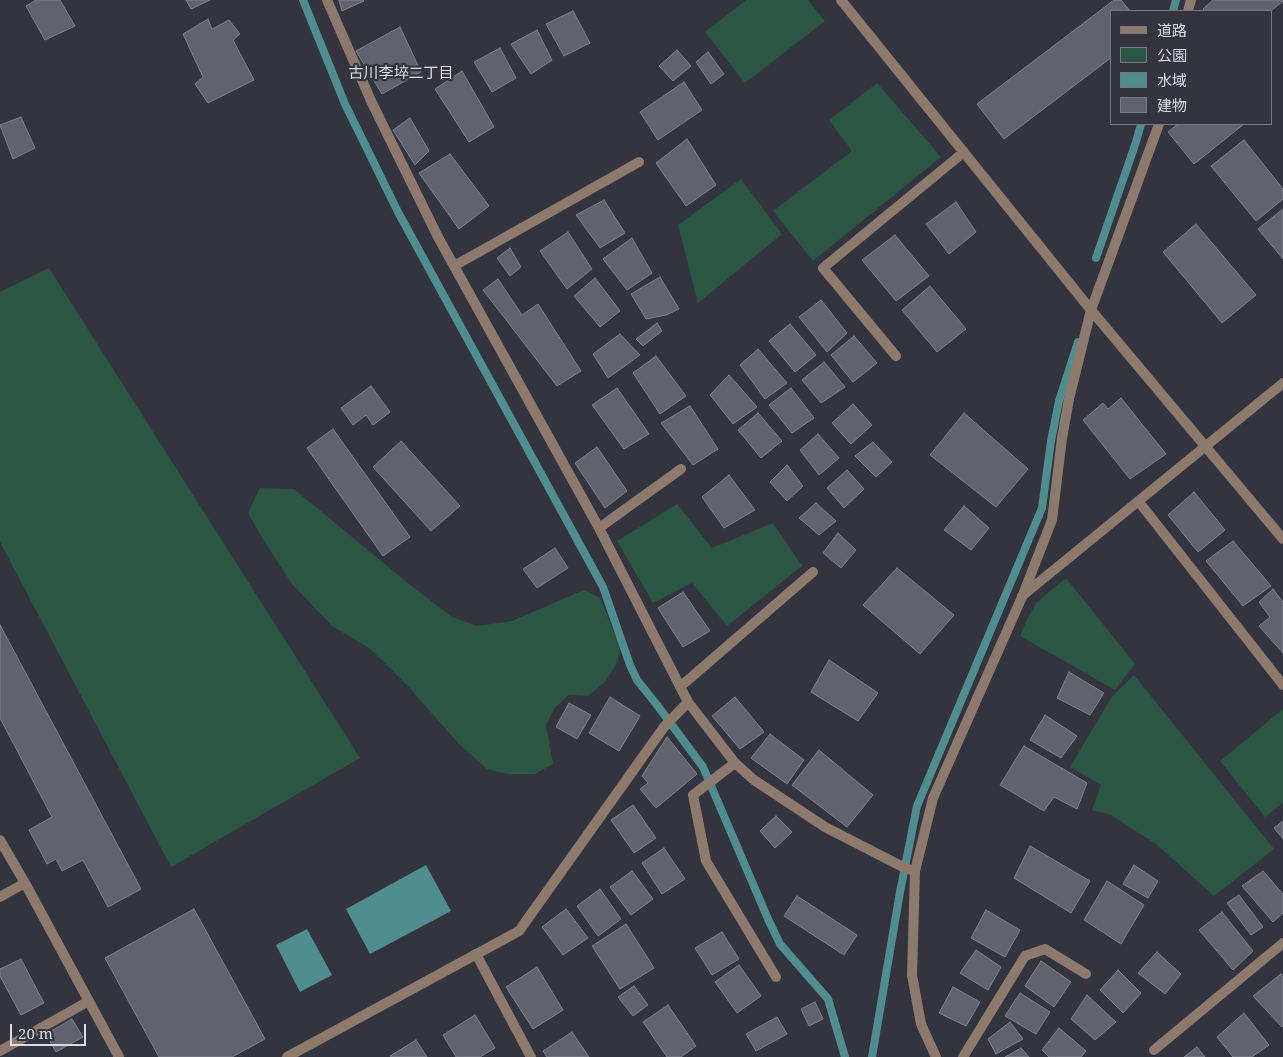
<!DOCTYPE html>
<html>
<head>
<meta charset="utf-8">
<style>
	body { margin:0 }
	#map { position:relative; width:1283px; height:1057px; overflow:hidden; background:#33343e; font-family:"Noto Serif","Noto Sans JP",serif }
	canvas { display:block }
	.legend { position:absolute; left:1110px; top:10px; width:162px; height:115px; box-sizing:border-box; background:#33343e; border:1px solid #777880; margin:0; padding:6px 9px; list-style:none; font-size:15px; color:#dddde4 }
	.legend li { display:flex; align-items:center; gap:10px; height:25px }
	.legend b { width:25px; border:1px solid #777880 }
	.scale { position:absolute; left:10px; top:1024px; width:76px; height:22px; box-sizing:border-box; border:2px solid #dddde4; border-top:0; padding-left:6px; font-size:15px; line-height:18px; white-space:nowrap; color:#dddde4; -webkit-text-stroke:4px #33343e; paint-order:stroke }
</style>
</head>
<body>
<div id="map">
<canvas width="1283" height="1057"></canvas>
<ul class="legend">
<li><b style="height:6px;background:#8c7a6e"></b>道路</li>
<li><b style="height:14px;background:#2b5643"></b>公園</li>
<li><b style="height:14px;background:#508d8e"></b>水域</li>
<li><b style="height:14px;background:#61626d"></b>建物</li>
</ul>
<div class="scale">20 m</div>
</div>
<script>
const c = document.querySelector('canvas').getContext('2d');
c.lineJoin = 'round';
function fillPath(path, color) { c.fillStyle = color; c.fill(path, 'evenodd'); }
const shape = rows => new Path2D(rows.map(r => 'M' + r).join(''));
function strokePath(path, color, width, dash) { c.strokeStyle = color; c.lineWidth = width; c.lineCap = dash ? 'butt' : 'round'; c.setLineDash(dash || []); c.stroke(path); }
function drawText(font, color, halo, rows, align = 'center') {
  c.font = font + ' "Noto Serif","Noto Sans JP",serif'; c.lineWidth = 4.5; c.setLineDash([]); c.textBaseline = 'middle'; c.strokeStyle = halo; c.fillStyle = color; for (const [text, x, y, turn = 0] of rows) {
    c.save(); c.translate(x, y); c.rotate((+turn || 0) * Math.PI / 180); c.textAlign = isNaN(turn) ? turn : align; if (halo) c.strokeText(text, 0, 0); c.fillText(text, 0, 0); c.restore();
  }
}
fillPath(shape([
	[746,0,808,0,825,21,745,83,705,32],
	[877,83,941,157,813,261,773,211,852,151,829,120],
	[741,179,782,234,698,303,678,225],
	[49,268,360,758,171,867,0,542,0,292],
	[260,488,294,489,404,580,452,617,477,626,512,621,584,590,600,598,620,647,617,663,605,682,588,696,569,695,555,708,546,725,553,764,535,774,507,774,487,769,459,744,405,683,369,648,332,626,292,584,264,541,248,513],
	[677,504,712,548,773,523,802,566,727,626,692,583,653,603,617,541],
	[1066,578,1135,664,1115,690,1020,636,1027,619,1037,602],
	[1134,675,1274,849,1214,896,1156,844,1111,815,1092,810,1101,785,1070,767,1111,698],
	[1283,709,1283,803,1265,817,1220,761]
]), '#2b5643');
fillPath(shape([
	[426,865,451,911,370,954,346,909],
	[307,929,332,975,300,992,276,945]
]), '#508d8e');
strokePath(shape([
	[303,0,345,104,398,212,603,587,630,665,637,680,657,705,703,767,768,919,780,944,828,999,845,1057],
	[1173,11,1176,0],
	[1096,258,1136,142,1141,124],
	[872,1057,900,892,917,806,1042,508,1051,441,1059,401,1078,342]
]), '#508d8e', 8);
const building = shape([
	[36,0,60,0,75,26,45,40,26,6,36,0],
	[186,0,210,0,191,9,186,0],
	[339,0,363,0,364,1,342,11,339,0],
	[1114,0,1121,0,1130,11,1112,11,1112,57,1004,139,977,104,1114,0],
	[1213,0,1283,0,1283,1,1271,11,1205,11,1203,9,1213,0],
	[573,11,590,43,564,56,546,24,573,11],
	[208,19,212,29,229,20,240,34,233,40,254,80,208,103,195,84,203,77,183,34,208,19],
	[400,27,421,72,382,94,356,51,400,27],
	[537,30,552,60,531,74,511,44,537,30],
	[500,48,516,78,492,92,474,62,500,48],
	[677,50,691,66,673,81,659,66,677,50],
	[708,52,724,74,711,84,696,62,708,52],
	[462,71,494,127,469,142,435,89,462,71],
	[684,82,702,110,658,140,640,112,684,82],
	[21,117,35,148,13,159,0,125,21,117],
	[410,118,429,151,415,165,393,130,410,118],
	[1178,124,1244,124,1194,164,1168,132,1178,124],
	[687,139,716,185,686,206,656,163,687,139],
	[1244,140,1283,189,1283,199,1256,221,1211,166,1244,140],
	[450,154,489,206,459,229,419,173,450,154],
	[604,200,625,233,600,248,576,215,604,200],
	[956,202,976,232,949,254,926,224,956,202],
	[1283,209,1283,259,1258,229,1283,209],
	[1196,224,1256,295,1222,323,1163,252,1196,224],
	[568,232,592,269,567,289,540,251,568,232],
	[895,235,929,276,896,301,862,260,895,235],
	[632,238,652,273,627,290,603,259,632,238],
	[510,248,521,267,510,276,497,258,510,248],
	[660,277,679,309,666,315,646,319,631,294,660,277],
	[595,278,620,311,600,327,574,296,595,278],
	[498,279,522,315,538,304,581,371,557,386,483,290,498,279],
	[930,286,966,329,937,352,902,310,930,286],
	[821,300,847,333,827,352,799,317,821,300],
	[657,323,662,331,643,346,636,339,657,323],
	[790,324,816,355,795,372,769,341,790,324],
	[620,334,640,355,608,378,593,354,620,334],
	[854,336,877,363,853,382,831,355,854,336],
	[758,349,787,383,765,399,740,365,758,349],
	[656,356,686,396,660,414,633,373,656,356],
	[824,362,845,387,821,403,802,380,824,362],
	[729,375,757,407,733,424,710,395,729,375],
	[371,386,390,412,373,425,366,415,353,425,341,408,371,386],
	[617,388,649,434,624,449,592,405,617,388],
	[791,388,814,418,792,433,769,405,791,388],
	[1121,398,1166,454,1130,479,1083,420,1103,403,1108,409,1121,398],
	[853,404,872,425,851,444,832,423,853,404],
	[690,406,718,449,693,465,661,423,690,406],
	[758,413,782,441,761,458,738,430,758,413],
	[964,413,1028,469,996,507,930,455,964,413],
	[333,429,410,537,383,556,307,448,333,429],
	[818,434,839,458,819,475,800,450,818,434],
	[401,441,460,506,431,531,373,467,401,441],
	[873,442,892,462,876,477,855,456,873,442],
	[597,447,627,491,605,508,575,463,597,447],
	[787,465,803,486,787,501,770,482,787,465],
	[847,470,864,489,844,508,827,488,847,470],
	[729,475,755,510,724,528,702,497,729,475],
	[1194,492,1225,530,1198,552,1168,515,1194,492],
	[816,503,836,521,819,535,799,518,816,503],
	[964,506,989,528,971,550,944,530,964,506],
	[838,533,856,550,841,568,823,553,838,533],
	[1233,541,1271,586,1243,606,1206,561,1233,541],
	[555,548,568,568,537,588,523,569,555,548],
	[897,568,954,615,920,654,863,605,897,568],
	[1273,589,1283,602,1283,653,1259,626,1270,617,1259,602,1273,589],
	[683,592,710,631,683,647,658,608,683,592],
	[0,625,141,889,108,907,83,860,62,871,56,859,47,864,29,830,52,817,0,718,0,625],
	[829,660,878,693,858,721,811,692,829,660],
	[1069,672,1104,693,1090,715,1057,698,1069,672],
	[610,697,640,716,619,751,589,733,610,697],
	[735,697,764,732,740,749,712,716,735,697],
	[569,703,591,715,577,739,556,727,569,703],
	[1045,715,1077,736,1061,758,1030,740,1045,715],
	[770,734,804,760,787,784,751,758,770,734],
	[667,737,697,774,656,808,640,789,648,783,642,776,667,737],
	[1024,746,1087,783,1077,809,1054,797,1044,811,1000,785,1024,746],
	[819,750,873,795,847,827,792,785,819,750],
	[633,805,656,838,634,853,611,820,633,805],
	[776,816,792,832,775,848,760,831,776,816],
	[1283,821,1283,839,1274,828,1283,821],
	[1030,846,1090,881,1071,913,1014,878,1030,846],
	[664,848,685,879,662,894,642,863,664,848],
	[1134,865,1158,881,1148,898,1123,884,1134,865],
	[632,871,653,899,631,915,610,887,632,871],
	[1263,871,1283,894,1283,913,1273,922,1242,886,1263,871],
	[1107,881,1144,905,1121,944,1084,920,1107,881],
	[600,889,621,919,598,936,577,906,600,889],
	[1239,895,1263,927,1251,935,1227,903,1239,895],
	[797,896,857,935,844,955,784,916,797,896],
	[194,909,265,1039,232,1057,159,1057,105,958,194,909],
	[566,909,588,938,563,955,542,927,566,909],
	[986,910,1020,930,1005,957,971,938,986,910],
	[1222,912,1253,951,1233,970,1199,930,1222,912],
	[626,924,654,968,620,989,592,946,626,924],
	[722,932,739,959,712,975,695,948,722,932],
	[976,950,1001,967,988,990,960,973,976,950],
	[1157,952,1181,974,1165,994,1138,973,1157,952],
	[21,959,44,1003,21,1015,0,976,0,969,21,959],
	[1041,961,1071,982,1054,1007,1025,986,1041,961],
	[739,965,761,996,737,1013,715,982,739,965],
	[537,967,563,1010,533,1029,506,987,537,967],
	[1118,970,1141,993,1123,1013,1100,990,1118,970],
	[1281,974,1283,977,1283,1026,1282,1027,1253,996,1281,974],
	[634,986,648,1005,633,1016,618,997,634,986],
	[953,987,980,1002,966,1026,939,1013,953,987],
	[1020,993,1050,1012,1036,1034,1005,1016,1020,993],
	[1087,995,1116,1022,1095,1040,1071,1019,1087,995],
	[815,1002,823,1019,809,1026,801,1009,815,1002],
	[668,1005,696,1046,681,1057,667,1057,643,1022,668,1005],
	[1244,1013,1269,1045,1252,1057,1233,1057,1217,1037,1244,1013],
	[475,1015,495,1048,480,1057,456,1057,443,1035,475,1015],
	[777,1017,787,1034,756,1051,746,1034,777,1017],
	[72,1019,83,1037,56,1052,46,1034,72,1019],
	[1010,1022,1023,1039,996,1054,988,1039,1010,1022],
	[1059,1028,1086,1051,1081,1057,1049,1057,1042,1050,1059,1028],
	[572,1032,589,1057,547,1057,543,1051,572,1032],
	[416,1040,427,1057,391,1057,390,1056,416,1040],
	[1197,1047,1205,1057,1184,1057,1197,1047],
	[1021,1048,1029,1057,1005,1057,1021,1048]
]);
fillPath(building, '#61626d');
strokePath(building, '#81828e', 1);
strokePath(shape([
	[476,954,531,1057]
]), '#8c7a6e', 10);
strokePath(shape([
	[327,0,372,103,438,237,599,528,688,702,735,763,754,780,825,827,905,868,915,871],
	[1188,11,1191,0],
	[454,266,639,162],
	[896,356,823,268,964,152],
	[1139,502,1283,685],
	[599,528,681,469],
	[1022,596,1283,383],
	[680,687,813,572],
	[735,763,693,795,706,861,776,977],
	[0,840,25,883,119,1057],
	[0,897,25,883],
	[1154,1050,1283,943],
	[0,1051,89,1001],
	[287,1057,519,931,664,727,688,702],
	[936,1057,921,1024,912,975,915,871,933,798,1022,597,1052,520,1062,438,1069,399,1091,310,1159,124],
	[963,1057,1025,956,1045,949,1086,974]
]), '#8c7a6e', 10);
strokePath(shape([
	[841,0,1091,310,1283,539]
]), '#8c7a6e', 10);
drawText('15px', '#dddde4', '#33343e', [
	["古川李埣二丁目",401,74]
]);
</script>
</body>
</html>
